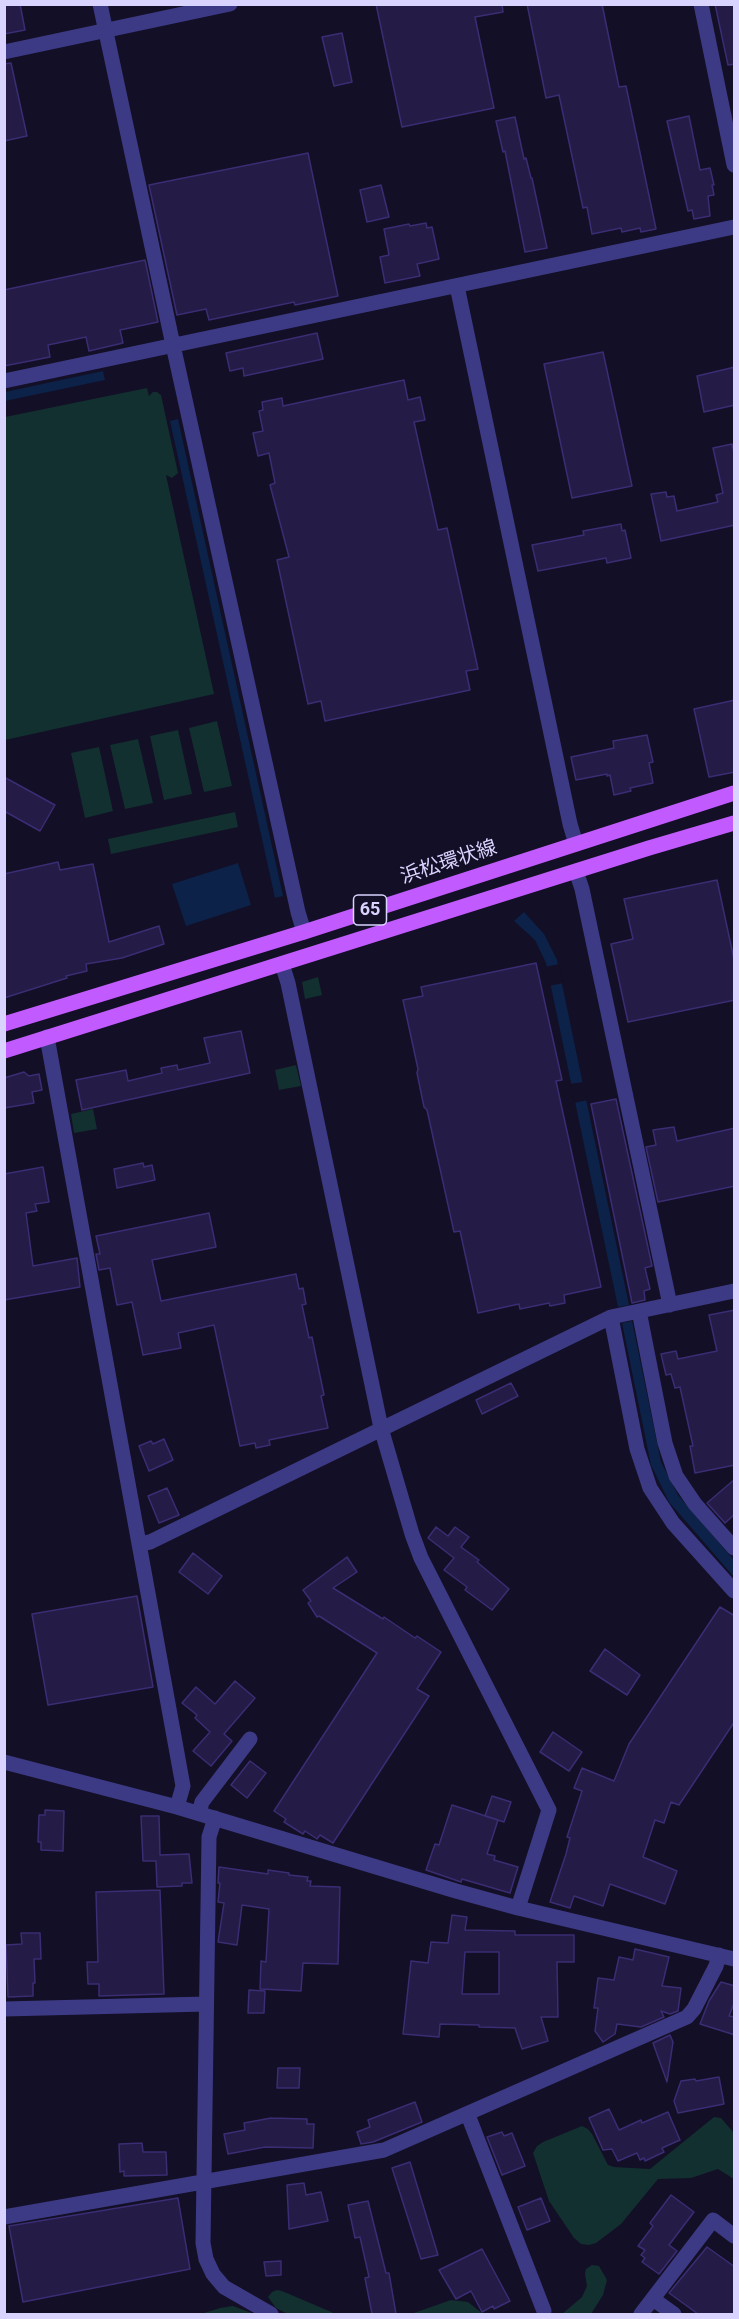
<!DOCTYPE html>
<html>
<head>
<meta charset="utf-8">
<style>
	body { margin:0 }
	#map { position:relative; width:739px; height:2319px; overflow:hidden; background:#130f26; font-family:Roboto,sans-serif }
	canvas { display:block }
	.frame { position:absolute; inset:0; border:6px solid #d9d4ff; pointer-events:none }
</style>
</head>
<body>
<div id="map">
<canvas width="739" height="2319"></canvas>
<div class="frame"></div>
</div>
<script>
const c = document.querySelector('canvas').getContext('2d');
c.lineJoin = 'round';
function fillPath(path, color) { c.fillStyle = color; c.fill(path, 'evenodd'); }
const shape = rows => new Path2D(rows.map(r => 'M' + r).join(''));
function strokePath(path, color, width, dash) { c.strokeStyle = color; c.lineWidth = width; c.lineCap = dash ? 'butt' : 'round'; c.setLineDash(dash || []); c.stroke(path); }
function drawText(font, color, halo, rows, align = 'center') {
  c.font = font + ' Roboto,"Noto Sans JP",sans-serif'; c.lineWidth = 4.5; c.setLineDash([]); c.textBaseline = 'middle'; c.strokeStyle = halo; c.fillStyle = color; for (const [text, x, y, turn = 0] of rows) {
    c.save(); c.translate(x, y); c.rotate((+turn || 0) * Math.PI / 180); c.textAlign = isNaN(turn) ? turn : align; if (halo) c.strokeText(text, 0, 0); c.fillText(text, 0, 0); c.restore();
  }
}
fillPath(shape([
	[147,388,149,396,153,392,157,392,161,395,178,473,172,478,166,475,214,694,5,740,5,417],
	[217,721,232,786,204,792,189,728],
	[178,730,192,794,164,800,150,736],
	[138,739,153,803,125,809,110,745],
	[99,747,113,811,85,818,71,753],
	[235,812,238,827,111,854,108,839],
	[318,977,322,995,305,999,302,982],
	[296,1065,301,1086,279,1090,275,1070],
	[93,1109,97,1129,74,1133,71,1114],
	[714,2117,721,2118,734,2133,734,2179,718,2169,691,2178,658,2179,621,2224,596,2243,589,2245,581,2244,574,2238,549,2201,533,2153,537,2146,543,2142,582,2126,588,2129,592,2134,608,2165,614,2167,650,2169],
	[592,2265,599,2266,607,2280,603,2295,591,2314,562,2314,582,2297,587,2286,585,2274,586,2269],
	[277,2290,282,2291,336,2314,288,2314,276,2308,268,2297,272,2292],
	[451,2300,468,2302,483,2314,411,2314],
	[233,2306,254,2314,201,2314,220,2308]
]), '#12302f');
fillPath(shape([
	[103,371,105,380,5,401,5,392],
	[178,419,283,896,275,898,170,421],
	[238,863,251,905,186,926,172,884],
	[524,912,544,934,557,960,629,1305,618,1307,546,963,535,940,514,921],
	[632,1321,661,1462,678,1495,734,1560,734,1577,669,1502,651,1465,622,1323]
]), '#0c2248');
fillPath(shape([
	[559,964,563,983,549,986,545,967],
	[584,1082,588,1100,574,1103,570,1084]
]), '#130f26');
const building = shape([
	[4,4,20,4,25,30,4,34,4,4],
	[376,4,502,4,503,12,475,17,494,108,402,127,376,4],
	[527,4,602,4,619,87,626,86,656,229,641,232,640,228,622,232,621,228,592,234,587,207,583,208,559,95,546,98,527,4],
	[715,4,735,4,735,64,728,65,715,4],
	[342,33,352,82,334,86,322,37,342,33],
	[11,63,27,136,4,141,4,64,11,63],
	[689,116,700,170,710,168,714,185,712,185,714,195,708,196,710,216,694,219,692,210,688,211,667,121,689,116],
	[515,117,524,159,526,158,531,178,532,178,547,248,525,252,505,151,503,152,496,121,515,117],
	[308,153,338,296,295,305,294,302,209,320,206,309,177,315,149,185,308,153],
	[381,185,389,217,367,222,360,190,381,185],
	[426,223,427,228,432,227,439,259,417,264,420,276,385,283,380,257,389,255,384,229,409,224,410,226,426,223],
	[145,260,158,322,120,330,123,343,89,351,86,337,48,345,50,357,4,366,4,290,145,260],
	[317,333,323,359,244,376,243,368,230,371,226,353,317,333],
	[603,352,632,486,572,498,544,364,603,352],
	[735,367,735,405,704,412,697,376,735,367],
	[404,380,408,400,420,397,425,420,414,422,438,530,447,528,478,669,466,671,470,690,325,721,321,701,308,704,277,560,289,557,270,485,275,483,269,453,258,456,253,433,263,431,259,411,263,410,262,402,282,398,283,406,404,380],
	[732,444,735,456,735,525,661,541,651,494,666,492,667,497,674,496,677,511,718,502,716,495,723,493,713,448,732,444],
	[621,524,622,531,625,530,631,558,607,563,606,558,538,571,532,545,584,535,583,531,621,524],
	[735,700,735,772,709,777,694,709,735,700],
	[647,735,653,762,649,763,653,783,630,788,631,791,614,795,610,775,607,776,607,774,576,780,571,757,614,748,613,741,647,735],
	[4,777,55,805,40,831,4,811,4,777],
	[58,862,60,870,93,864,109,942,159,926,164,944,122,958,86,964,87,971,66,976,67,978,4,998,4,874,58,862],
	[717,880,735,964,735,1000,628,1022,611,944,633,939,624,899,717,880],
	[536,963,562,1080,556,1081,601,1287,564,1295,565,1303,550,1306,549,1303,520,1309,519,1304,478,1313,460,1231,454,1232,427,1110,424,1107,417,1073,418,1069,403,1000,423,996,421,987,536,963],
	[241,1031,250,1073,82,1110,76,1080,126,1070,128,1081,162,1073,161,1068,177,1065,178,1070,210,1063,204,1038,241,1031],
	[24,1072,29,1076,39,1074,42,1090,32,1092,34,1103,4,1108,4,1078,24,1072],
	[616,1099,652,1266,645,1268,650,1289,644,1291,645,1300,632,1303,591,1104,616,1099],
	[674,1127,677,1141,735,1128,735,1186,658,1202,646,1147,656,1145,653,1130,674,1127],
	[143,1163,144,1167,152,1165,155,1180,117,1188,114,1169,143,1163],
	[43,1167,49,1202,35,1204,37,1211,26,1213,33,1266,77,1258,80,1287,4,1300,4,1174,43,1167],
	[209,1213,216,1247,152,1260,161,1301,296,1274,299,1289,303,1288,306,1304,302,1305,309,1338,312,1337,324,1395,321,1396,328,1428,269,1440,270,1445,256,1448,255,1443,240,1446,214,1325,178,1333,181,1348,143,1355,132,1302,117,1305,110,1268,99,1270,96,1254,100,1254,96,1236,209,1213],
	[735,1310,735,1465,695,1473,690,1446,693,1446,680,1387,675,1388,671,1374,666,1375,661,1354,676,1351,678,1359,717,1351,709,1315,735,1310],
	[511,1383,518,1396,482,1414,476,1400,511,1383],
	[164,1439,173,1460,149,1471,139,1446,151,1441,153,1444,164,1439],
	[735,1479,735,1514,725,1523,707,1503,735,1479],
	[167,1488,179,1515,159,1523,148,1496,167,1488],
	[436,1527,448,1536,455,1527,469,1537,461,1547,479,1560,477,1562,509,1589,492,1610,465,1590,467,1587,444,1570,454,1558,428,1538,436,1527],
	[193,1553,222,1576,208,1594,179,1572,193,1553],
	[347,1557,357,1572,333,1588,383,1619,384,1617,415,1638,417,1636,441,1652,417,1689,429,1696,333,1843,320,1835,317,1839,305,1831,303,1834,284,1822,286,1819,274,1811,377,1653,319,1616,317,1617,308,1603,311,1601,303,1590,347,1557],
	[137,1596,153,1687,48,1705,32,1614,137,1596],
	[720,1607,735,1616,735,1721,679,1805,671,1802,664,1823,655,1820,643,1857,677,1871,665,1904,610,1884,603,1906,574,1896,570,1908,550,1902,566,1854,570,1838,567,1837,582,1791,574,1788,582,1768,614,1781,629,1744,720,1607],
	[605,1649,640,1675,627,1695,590,1671,605,1649],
	[235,1681,255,1698,224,1734,232,1741,211,1766,193,1751,210,1732,195,1718,197,1715,182,1703,196,1687,215,1704,235,1681],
	[553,1732,582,1752,569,1771,540,1752,553,1732],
	[250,1761,266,1773,247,1798,231,1785,250,1761],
	[492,1796,511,1802,504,1822,485,1816,492,1796],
	[452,1805,498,1820,487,1854,495,1856,494,1860,518,1867,510,1893,462,1879,461,1882,426,1870,435,1844,439,1845,452,1805],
	[45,1810,64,1811,63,1851,41,1850,41,1842,38,1842,39,1815,45,1815,45,1810],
	[141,1816,159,1816,160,1855,189,1854,192,1883,182,1883,182,1886,157,1887,156,1861,143,1861,141,1816],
	[219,1867,268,1874,268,1870,289,1873,289,1875,308,1877,307,1881,311,1881,310,1886,340,1887,338,1964,303,1963,301,1991,260,1989,261,1961,266,1962,269,1909,242,1905,237,1945,218,1942,224,1903,218,1902,220,1883,218,1883,219,1867],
	[160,1890,164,1994,99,1996,99,1984,88,1984,87,1962,98,1962,96,1892,160,1890],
	[452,1915,467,1917,465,1930,515,1931,515,1935,574,1935,574,1962,557,1962,558,2017,541,2017,548,2041,522,2049,515,2028,479,2027,479,2025,440,2024,439,2037,403,2034,411,1961,428,1963,431,1942,448,1943,452,1915],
	[465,1952,499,1952,499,1994,462,1994,465,1952],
	[21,1933,40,1933,41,1959,34,1959,35,1983,33,1983,33,1996,8,1997,6,1945,22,1944,21,1933],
	[635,1949,669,1957,662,1986,681,1988,678,2011,670,2014,661,2011,664,2017,641,2027,617,2024,615,2034,603,2042,595,2031,598,2008,594,2008,598,1978,614,1980,619,1957,633,1960,635,1949],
	[721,1982,735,1986,735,2001,729,2016,735,2017,735,2035,700,2024,709,2001,721,1982],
	[249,1990,265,1991,264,2013,248,2013,249,1990],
	[670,2035,673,2042,667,2082,653,2043,670,2035],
	[278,2068,300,2068,299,2088,277,2088,278,2068],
	[719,2077,724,2104,678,2113,674,2101,681,2081,695,2079,696,2081,719,2077],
	[415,2102,422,2122,373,2142,361,2144,357,2132,370,2127,368,2120,415,2102],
	[609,2109,619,2130,641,2120,642,2123,668,2112,680,2140,662,2148,664,2152,645,2161,644,2158,640,2160,637,2153,618,2161,612,2149,603,2150,589,2118,609,2109],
	[271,2118,307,2119,307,2124,314,2124,313,2148,265,2147,228,2154,224,2134,245,2130,244,2123,271,2118],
	[502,2132,504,2136,512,2133,525,2166,502,2175,487,2137,502,2132],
	[142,2143,143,2152,166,2152,167,2175,124,2176,124,2171,120,2172,119,2144,142,2143],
	[410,2162,438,2255,421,2259,392,2168,410,2162],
	[304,2183,306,2195,321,2192,328,2221,289,2229,287,2185,304,2183],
	[671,2195,694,2212,669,2245,677,2251,659,2274,642,2262,645,2258,641,2255,645,2250,638,2246,653,2226,650,2223,671,2195],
	[178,2198,190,2269,23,2302,9,2226,178,2198],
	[541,2198,550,2221,527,2230,518,2207,541,2198],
	[368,2201,386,2273,389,2273,396,2314,372,2314,365,2278,369,2277,360,2237,355,2238,348,2205,368,2201],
	[707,2247,735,2267,735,2314,698,2314,669,2293,707,2247],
	[482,2249,510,2301,494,2309,493,2306,482,2312,471,2291,456,2299,439,2270,482,2249],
	[281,2261,281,2275,266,2276,264,2262,281,2261]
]);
fillPath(building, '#241b47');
strokePath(building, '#3b2d73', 1.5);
strokePath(shape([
	[100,4,173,345,298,912,304,932],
	[701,4,734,165],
	[4,52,230,4],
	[457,286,570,824,576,844],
	[4,381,734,227],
	[576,871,582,889,670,1305],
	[282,964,288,983,381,1428,412,1534,421,1558,549,1810,518,1908],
	[47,1037,183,1786,177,1807],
	[639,1311,665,1443,676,1476,695,1504,734,1548],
	[611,1317,637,1449,650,1488,673,1523,734,1591],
	[139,1544,150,1542,611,1317,734,1291],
	[4,1762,177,1807,456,1891,518,1908,734,1959],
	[199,1813,202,1802,250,1739],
	[215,1818,209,1837,203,2243,206,2259,213,2274,224,2287,271,2314],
	[4,2009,206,2004],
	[468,2115,544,2311],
	[4,2217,384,2150,687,2017,694,2009,716,1966,719,1955],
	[653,2299,674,2314],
	[641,2314,713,2220,734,2236]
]), '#3d3a85', 15);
strokePath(shape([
	[4,1024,304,932,734,793],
	[4,1051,649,848,734,823]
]), '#c25bff', 15);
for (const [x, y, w] of [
	[370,910,33]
]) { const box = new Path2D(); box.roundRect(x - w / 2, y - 15, w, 30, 4.5); c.fillStyle = '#130f26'; c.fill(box); strokePath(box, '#d9d4ff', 1.5); }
drawText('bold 18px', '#d9d4ff', null, [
	["65",370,910]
]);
drawText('20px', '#d9d4ff', '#130f26', [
	["浜松環状線",449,863,-18]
]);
</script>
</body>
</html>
